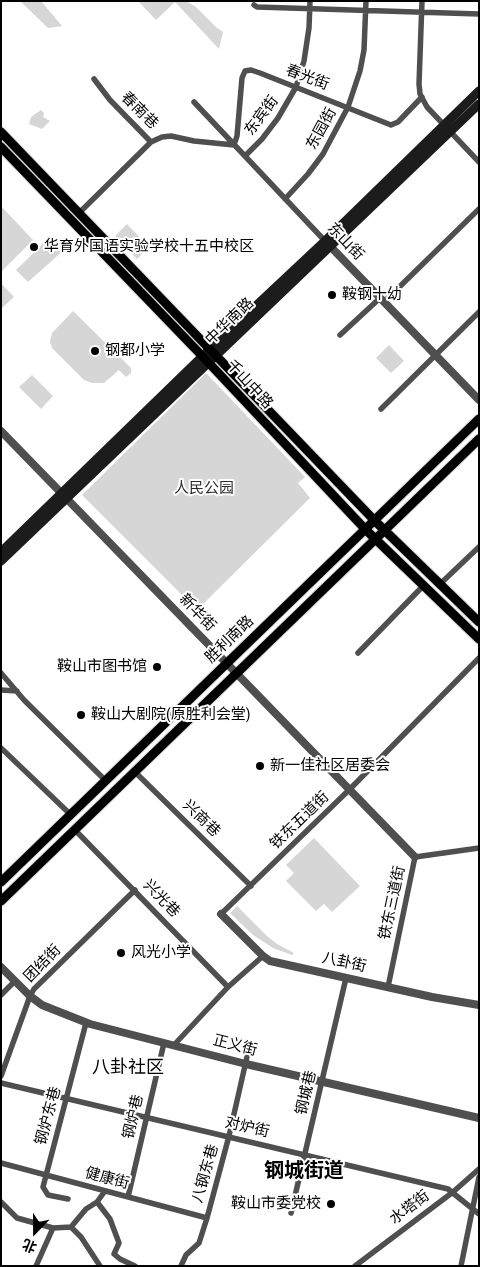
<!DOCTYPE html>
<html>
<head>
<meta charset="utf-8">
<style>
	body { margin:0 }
	#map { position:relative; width:480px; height:1267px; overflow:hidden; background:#fff; font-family:"Roboto Condensed","Noto Sans SC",sans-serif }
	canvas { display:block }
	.frame { position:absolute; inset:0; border:2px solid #000; pointer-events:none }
	.north { position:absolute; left:10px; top:1207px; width:50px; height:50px; -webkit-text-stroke:4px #fff; paint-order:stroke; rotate:202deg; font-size:14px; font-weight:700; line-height:20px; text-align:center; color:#000 }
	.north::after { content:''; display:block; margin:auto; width:18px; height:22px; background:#000; clip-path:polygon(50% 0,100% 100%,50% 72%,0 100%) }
</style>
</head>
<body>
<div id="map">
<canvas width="480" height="1267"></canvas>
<div class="frame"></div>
<div class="north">北</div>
</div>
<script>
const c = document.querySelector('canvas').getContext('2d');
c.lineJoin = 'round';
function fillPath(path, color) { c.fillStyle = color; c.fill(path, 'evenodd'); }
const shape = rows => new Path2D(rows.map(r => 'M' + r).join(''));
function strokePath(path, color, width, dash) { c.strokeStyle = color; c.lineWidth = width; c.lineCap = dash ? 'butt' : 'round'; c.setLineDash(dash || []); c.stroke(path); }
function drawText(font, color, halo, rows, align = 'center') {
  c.font = font + ' "Roboto Condensed","Noto Sans SC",sans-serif'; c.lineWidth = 4; c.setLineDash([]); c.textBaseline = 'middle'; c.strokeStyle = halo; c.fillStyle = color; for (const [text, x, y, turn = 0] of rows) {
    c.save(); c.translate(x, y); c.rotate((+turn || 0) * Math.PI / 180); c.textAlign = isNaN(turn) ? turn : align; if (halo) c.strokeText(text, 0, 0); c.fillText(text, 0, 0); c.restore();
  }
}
fillPath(shape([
	[20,1,41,1,62,26,48,28],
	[138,1,186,1,196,7,217,28,223,32,219,49,175,2,156,20],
	[41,110,44,113,43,117,50,121,42,129,29,124,31,117],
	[1,206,33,240,1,272],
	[127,224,149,247,137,259,115,236],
	[51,236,64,250,28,282,16,270],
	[1,283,14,297,1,309],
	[73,311,131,368,131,373,126,377,119,370,104,383,92,383,84,380,52,348,50,342,52,333],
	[389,345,404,361,391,373,376,358],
	[206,373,305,477,298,483,310,498,197,610,82,495],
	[32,375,53,396,41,409,19,387],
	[314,838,360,886,332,912,324,904,316,911,286,881,294,873,286,865],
	[237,906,267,936,277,944,294,953,292,955,273,948,253,935,230,913]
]), '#d6d6d6');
const primary = shape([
	[1,132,374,520,479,622],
	[1,147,208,362,365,529,479,639],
	[1,882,479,419],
	[1,901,479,439]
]);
strokePath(primary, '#dbdbdb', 11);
strokePath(shape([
	[422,1,419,84,420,94,427,107,479,162],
	[254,5,257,7,479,14],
	[94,79,110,100,151,142],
	[194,102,325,241],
	[245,156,262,139,278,118,296,87,304,61,309,28,310,1],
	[285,199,308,174,323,154,348,107,360,71,364,50,366,1],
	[79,213,151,142,162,137,171,136,194,141,234,145,237,136,242,78,245,71,251,70,260,73,391,125,398,122,422,97],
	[384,302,479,209],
	[340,335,380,298],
	[381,409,479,312],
	[439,585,479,547],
	[358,653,423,586],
	[1,673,24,700,105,780],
	[1,690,17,691],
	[1,748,70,814],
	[134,771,251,886],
	[74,829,228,987],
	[221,914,350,789,479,658],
	[388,987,415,857,479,848],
	[1,995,15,981],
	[174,1045,228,987,263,956],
	[1,1076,30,996,34,989,135,890],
	[1,1083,448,1189,479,1214],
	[1,1163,207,1218],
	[128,1197,164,1043],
	[68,1199,48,1195,43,1187,86,1023],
	[1,1202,17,1218,53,1228,71,1227],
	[97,1202,110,1219,119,1243,114,1254,120,1259,135,1266],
	[291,1213,346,978],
	[36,1266,53,1228],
	[100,1266,81,1237,71,1227,86,1209,97,1202,105,1191],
	[181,1266,186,1255,199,1243,207,1218,229,1136,249,1048],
	[355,1266,453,1192,479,1169],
	[461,1266,479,1177]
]), '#4f4f4f', 5.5);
strokePath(shape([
	[326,242,479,400],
	[1,431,415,857],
	[221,914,263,956,270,961,432,997,479,1005],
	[1,967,30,996,42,1005,90,1024,246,1064,479,1118]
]), '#4f4f4f', 8);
strokePath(shape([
	[1,552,210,349,325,241,479,91],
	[1,561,479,104]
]), '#1c1c1c', 9);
strokePath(primary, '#000', 9);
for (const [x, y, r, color] of [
	[34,247,5,"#000"],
	[332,295,5,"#000"],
	[95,351,5,"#000"],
	[157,667,5,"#000"],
	[81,715,5,"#000"],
	[260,766,5,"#000"],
	[121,953,5,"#000"],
	[331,1204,5,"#000"]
]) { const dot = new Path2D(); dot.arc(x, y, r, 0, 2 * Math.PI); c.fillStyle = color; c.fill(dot); strokePath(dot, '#fff', 2); }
drawText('15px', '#000', '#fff', [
	["春光街",307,78,21],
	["春南巷",139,111,45],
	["东宾街",262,116,-53],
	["东园街",322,129,-61],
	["东山街",345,242,46],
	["中华南路",230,322,-44],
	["千山中路",249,385,47],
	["新华街",197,613,46],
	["胜利南路",230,640,-44],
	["兴商巷",201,819,44],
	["铁东五道街",300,821,-44],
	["兴光巷",161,899,46],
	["铁东三道街",393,903,-78],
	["八卦街",344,963,12],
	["团结街",43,964,-46],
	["正义街",235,1046,14],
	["钢城巷",307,1093,-77],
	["钢炉东巷",49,1116,-75],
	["钢炉巷",134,1117,-77],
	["对炉街",247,1128,13],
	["八钢东巷",206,1174,-74],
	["健康街",107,1179,15],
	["水塔街",410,1208,-37]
]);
drawText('15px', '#000', '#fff', [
	["华育外国语实验学校十五中校区",44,247],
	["鞍钢十幼",342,295],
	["钢都小学",105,351],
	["鞍山市图书馆",147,667,"right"],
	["鞍山大剧院(原胜利会堂)",91,715],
	["新一佳社区居委会",270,766],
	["风光小学",131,953],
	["鞍山市委党校",321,1204,"right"]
], 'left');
drawText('15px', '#2d2d2d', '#fff', [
	["人民公园",204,489]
]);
drawText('18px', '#000', '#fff', [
	["八卦社区",128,1068]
]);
drawText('bold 20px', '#000', '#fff', [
	["钢城街道",304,1172]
]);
</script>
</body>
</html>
